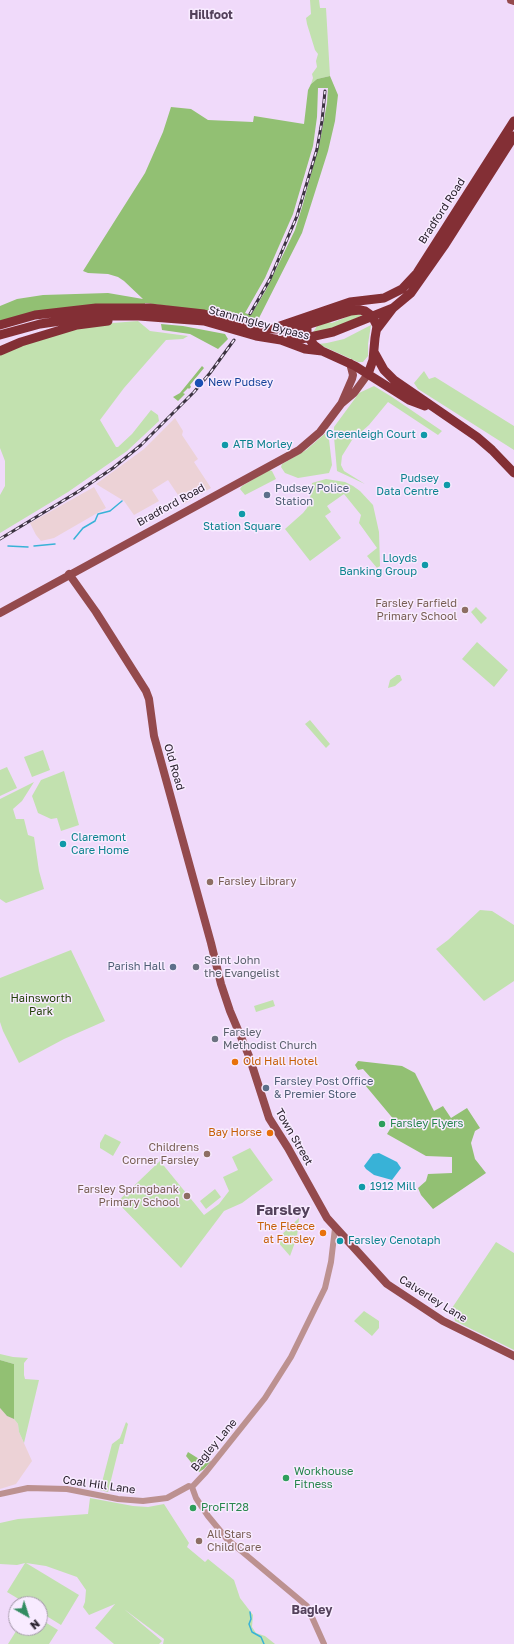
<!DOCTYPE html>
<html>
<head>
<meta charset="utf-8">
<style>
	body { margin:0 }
	#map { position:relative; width:514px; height:1644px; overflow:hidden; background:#f0dafa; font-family:"Golos Text",sans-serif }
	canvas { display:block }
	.north { position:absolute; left:8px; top:1596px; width:40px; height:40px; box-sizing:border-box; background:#f8ebff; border:1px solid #a59aab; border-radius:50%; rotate:141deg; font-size:11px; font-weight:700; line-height:16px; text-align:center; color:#28202c }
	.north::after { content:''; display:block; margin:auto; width:14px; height:18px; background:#328c61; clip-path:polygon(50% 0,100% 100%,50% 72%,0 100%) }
</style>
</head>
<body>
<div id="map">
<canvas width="514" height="1644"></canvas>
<div class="north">N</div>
</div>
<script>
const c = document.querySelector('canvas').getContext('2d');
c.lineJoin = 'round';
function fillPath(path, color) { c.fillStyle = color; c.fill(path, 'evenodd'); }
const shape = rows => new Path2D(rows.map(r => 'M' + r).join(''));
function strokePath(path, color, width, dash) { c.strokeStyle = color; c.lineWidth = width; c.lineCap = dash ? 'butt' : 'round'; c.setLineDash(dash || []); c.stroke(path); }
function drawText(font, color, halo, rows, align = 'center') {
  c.font = font + ' "Golos Text",sans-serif'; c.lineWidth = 3; c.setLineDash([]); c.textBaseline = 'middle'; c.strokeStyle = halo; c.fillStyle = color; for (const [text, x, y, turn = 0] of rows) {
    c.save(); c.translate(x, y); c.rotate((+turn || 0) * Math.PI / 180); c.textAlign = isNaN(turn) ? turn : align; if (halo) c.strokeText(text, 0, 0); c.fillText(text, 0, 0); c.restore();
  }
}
fillPath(shape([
	[175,418,183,431,182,435,198,459,194,462,211,488,184,504,168,480,152,490,159,501,134,515,124,501,96,484,144,449],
	[94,487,106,508,54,538,41,541,36,535,30,523],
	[0,1408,7,1416,14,1419,18,1424,19,1432,32,1461,16,1484,0,1489]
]), '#ecd2d6');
fillPath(shape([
	[310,0,319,0,320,8,326,8,330,76,317,79,311,84,313,78,312,74,317,67,316,61,318,54,315,50,307,24,306,18,311,14],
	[354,314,363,315,339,326,312,334,317,326,328,322,332,323],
	[138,321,150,331,188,336,183,339,166,340,124,388,100,420,116,447,118,447,132,434,151,410,158,415,159,421,127,451,68,492,0,533,0,495,5,486,5,461,0,448,0,355,21,346,69,331,100,324],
	[371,325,368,344,368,356,363,362,358,362,318,344,327,343,344,339],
	[424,371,429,379,435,377,514,426,514,450,418,389,414,383],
	[374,386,392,397,442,431,438,435,388,402,369,425,352,440,342,456,341,465,344,471,365,484,337,471,334,437,334,427,359,393],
	[328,431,332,465,329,473,298,478,285,473,281,467,282,464,306,450],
	[269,470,272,471,276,479,245,495,240,489,242,486],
	[326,479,345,482,353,486,360,491,373,505,379,532,380,566,377,568,367,556,377,548,359,523,361,515,344,494,327,506,331,512,325,516,341,538,310,561,285,529,303,513,307,508,311,494,312,483],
	[476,607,487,618,481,624,471,612],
	[477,642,508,670,494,687,462,659],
	[397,675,400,675,402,680,395,686,388,688,390,680],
	[310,720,330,744,326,748,305,724],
	[43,750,50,770,32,777,24,757],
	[7,767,17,788,0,796,0,770],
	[64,771,79,825,61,831,57,818,51,819,38,813,32,796,41,780],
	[34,782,22,801,13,809,16,819,24,819,28,835,34,837,39,871,44,889,6,903,0,899,0,799],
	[480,910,492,911,514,925,514,981,484,1001,436,949,448,940],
	[71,950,105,1021,64,1039,19,1063,3,1031,0,1022,0,978],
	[273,1000,275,1006,256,1012,254,1006],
	[105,1134,121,1142,113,1156,100,1148,100,1143],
	[250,1148,273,1180,242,1203,224,1211,181,1268,117,1202,160,1161,204,1215,219,1204,229,1191,223,1177,238,1170,232,1157],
	[215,1189,221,1197,206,1209,200,1201],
	[299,1218,297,1237,290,1256,276,1240],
	[496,1242,514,1253,514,1350,455,1321,452,1308],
	[364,1311,379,1321,379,1328,372,1336,354,1321],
	[0,1354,13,1357,28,1358,24,1363,24,1375,25,1379,39,1380,24,1443,19,1432,18,1424,14,1419,14,1364,0,1360],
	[126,1422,128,1424,123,1444,120,1444,108,1492,100,1490,112,1444,120,1438],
	[90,1498,133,1506,148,1507,164,1504,189,1543,187,1547,205,1562,208,1559,234,1580,240,1598,253,1615,252,1627,256,1633,265,1636,275,1644,163,1644,164,1639,124,1609,162,1641,159,1644,114,1644,95,1628,115,1604,89,1615,83,1607,85,1602,86,1590,77,1577,46,1566,26,1563,79,1595,61,1625,40,1612,40,1604,27,1604,7,1592,25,1563,17,1565,0,1564,0,1523,18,1519,88,1514],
	[40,1619,58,1630,49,1644,8,1644,18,1628,40,1628]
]), '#c2e1af');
fillPath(shape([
	[330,76,338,95,335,121,328,151,302,233,257,322,206,311,145,303,145,306,0,321,0,306,17,299,43,295,108,293,143,299,124,281,118,277,108,274,88,273,83,271,145,173,163,132,171,107,191,109,208,120,253,122,254,116,304,124,308,90,311,84,317,79],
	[318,88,328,88,327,103,320,141,303,204,295,230,266,290,251,315,245,313,265,278,293,214,313,146,317,117],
	[161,324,183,326,225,334,228,339,218,349,190,334,162,330],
	[202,366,204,368,190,385,191,387,189,389,188,388,183,393,185,394,178,401,173,397,180,393],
	[358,1061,402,1066,415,1073,434,1111,443,1106,451,1118,467,1108,480,1128,475,1131,471,1143,475,1159,486,1173,433,1209,421,1195,418,1188,426,1181,428,1174,452,1173,452,1157,426,1156,387,1134,395,1121,365,1085,372,1079,363,1069,358,1070,355,1065],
	[0,1360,14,1364,14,1419,7,1416,0,1408],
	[188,1452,204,1462,208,1460,211,1461,204,1469,199,1472,186,1456]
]), '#92c073');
fillPath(shape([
	[379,1153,397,1162,401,1168,392,1180,374,1175,366,1169,364,1166,373,1154]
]), '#38b2d7');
strokePath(shape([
	[74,539,83,528,95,521,98,514,110,511,122,501],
	[8,546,28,547],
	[34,546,55,544],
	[250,1612,251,1619,249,1624,252,1632,261,1637,264,1644]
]), '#38b2d7', 1.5);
strokePath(shape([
	[0,1494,28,1488,67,1489,118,1499,143,1501,167,1498,189,1486,192,1487],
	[324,1644,307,1606,227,1539,208,1516,196,1498,192,1487,206,1472,265,1398,291,1357,325,1288,331,1262,335,1228]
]), '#bc9190', 6);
strokePath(shape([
	[511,0,514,1],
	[342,402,352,379,353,375,350,363],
	[69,574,96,612,146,691,149,699,154,736,211,943,221,984,230,1011,249,1056,269,1118,288,1148,327,1218,387,1284,443,1321,514,1356],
	[0,613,299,450,320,432,341,404,354,393,368,374]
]), '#944a4d', 8);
strokePath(shape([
	[310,320,307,326,307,336,314,345,322,351,355,366,409,400,425,406],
	[0,325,35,315,96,308,150,308,204,314,261,329,294,329,351,311,360,310,365,311,372,316,377,326,375,338,373,360,368,374],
	[277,327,350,302,384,298,402,289,417,273,514,121],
	[377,329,393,308],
	[0,335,40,324,94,316,139,316,204,321,256,336,281,340,305,349,322,351],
	[281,340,301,339,333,332,393,308,411,293,444,246,514,136],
	[0,351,21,342,77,325,108,321],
	[374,352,384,370,394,380,477,437,492,450,514,473]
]), '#832f35', 9);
const rail = shape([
	[250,314,270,279,297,216,317,149,322,121,325,91],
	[0,539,79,491,113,468,141,445,194,392,210,373,234,340]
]);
strokePath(rail, '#3c3341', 3);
strokePath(rail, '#f8ebff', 1.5, [4.5]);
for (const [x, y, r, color] of [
	[199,383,5,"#1a4fb4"],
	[424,435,4,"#0f9aa8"],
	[225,445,4,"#0f9aa8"],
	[447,485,4,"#0f9aa8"],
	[267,495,4,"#5c6f8a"],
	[242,514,4,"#0f9aa8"],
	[425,565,4,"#0f9aa8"],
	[465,610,4,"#8d6e63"],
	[63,844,4,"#0f9aa8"],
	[210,882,4,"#8d6e63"],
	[173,967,4,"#5c6f8a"],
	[196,967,4,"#6b7280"],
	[215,1039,4,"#6b7280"],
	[235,1062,4,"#e8710a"],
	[266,1088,4,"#5c6f8a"],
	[382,1124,4,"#2e9e5b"],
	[270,1133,4,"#e8710a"],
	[207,1154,4,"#8d6e63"],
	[362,1187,4,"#0f9aa8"],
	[187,1196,4,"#8d6e63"],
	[323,1233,4,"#e8710a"],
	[340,1241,4,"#0f9aa8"],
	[286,1478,4,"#2e9e5b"],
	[193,1508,4,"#2e9e5b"],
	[199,1541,4,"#8d6e63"]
]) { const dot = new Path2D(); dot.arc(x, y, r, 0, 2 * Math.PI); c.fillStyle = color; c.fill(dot); strokePath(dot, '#f8ebff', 1.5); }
drawText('11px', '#28202c', '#f8ebff', [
	["Bradford Road",442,211,-57],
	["Stanningley Bypass",259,323,15],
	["Bradford Road",171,505,-29],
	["Old Road",174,767,74],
	["Town Street",294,1137,60],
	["Calverley Lane",433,1299,32],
	["Bagley Lane",214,1445,-50],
	["Coal Hill Lane",99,1485,8]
]);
drawText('11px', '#164399', '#f8ebff', [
	["New Pudsey",208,383]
], 'left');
drawText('11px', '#0d838f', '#f8ebff', [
	["Greenleigh Court",416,435,"right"],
	["ATB Morley",233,445],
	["Pudsey",439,479,"right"],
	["Data Centre",439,492,"right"],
	["Station Square",242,527,"center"],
	["Lloyds",417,559,"right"],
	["Banking Group",417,572,"right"],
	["Claremont",71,838],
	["Care Home",71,851],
	["1912 Mill",370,1187],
	["Farsley Cenotaph",348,1241]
], 'left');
drawText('11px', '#4e5e75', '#f8ebff', [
	["Pudsey Police",275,489],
	["Station",275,502],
	["Parish Hall",165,967,"right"],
	["Farsley Post Office",274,1082],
	["& Premier Store",274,1095]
], 'left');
drawText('11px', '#785e54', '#f8ebff', [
	["Farsley Farfield",457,604],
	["Primary School",457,617],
	["Farsley Library",218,882,"left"],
	["Childrens",199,1148],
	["Corner Farsley",199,1161],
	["Farsley Springbank",179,1190],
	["Primary School",179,1203],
	["All Stars",207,1535,"left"],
	["Child Care",207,1548,"left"]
], 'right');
drawText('11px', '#5b616d', '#f8ebff', [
	["Saint John",204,961],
	["the Evangelist",204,974],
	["Farsley",223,1033],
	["Methodist Church",223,1046]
], 'left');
drawText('11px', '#234008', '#f8ebff', [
	["Hainsworth",41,999],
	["Park",41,1012]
]);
drawText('11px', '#c56008', '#f8ebff', [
	["Old Hall Hotel",243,1062,"left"],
	["Bay Horse",262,1133],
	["The Fleece",315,1227],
	["at Farsley",315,1240]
], 'right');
drawText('11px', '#27864d', '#f8ebff', [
	["Farsley Flyers",390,1124],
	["Workhouse",294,1472],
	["Fitness",294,1485],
	["ProFIT28",201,1508]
], 'left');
drawText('bold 12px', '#54425c', '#f8ebff', [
	["Hillfoot",211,15],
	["Bagley",312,1610]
]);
drawText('bold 15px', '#54425c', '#f8ebff', [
	["Farsley",283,1210]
]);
</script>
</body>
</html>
